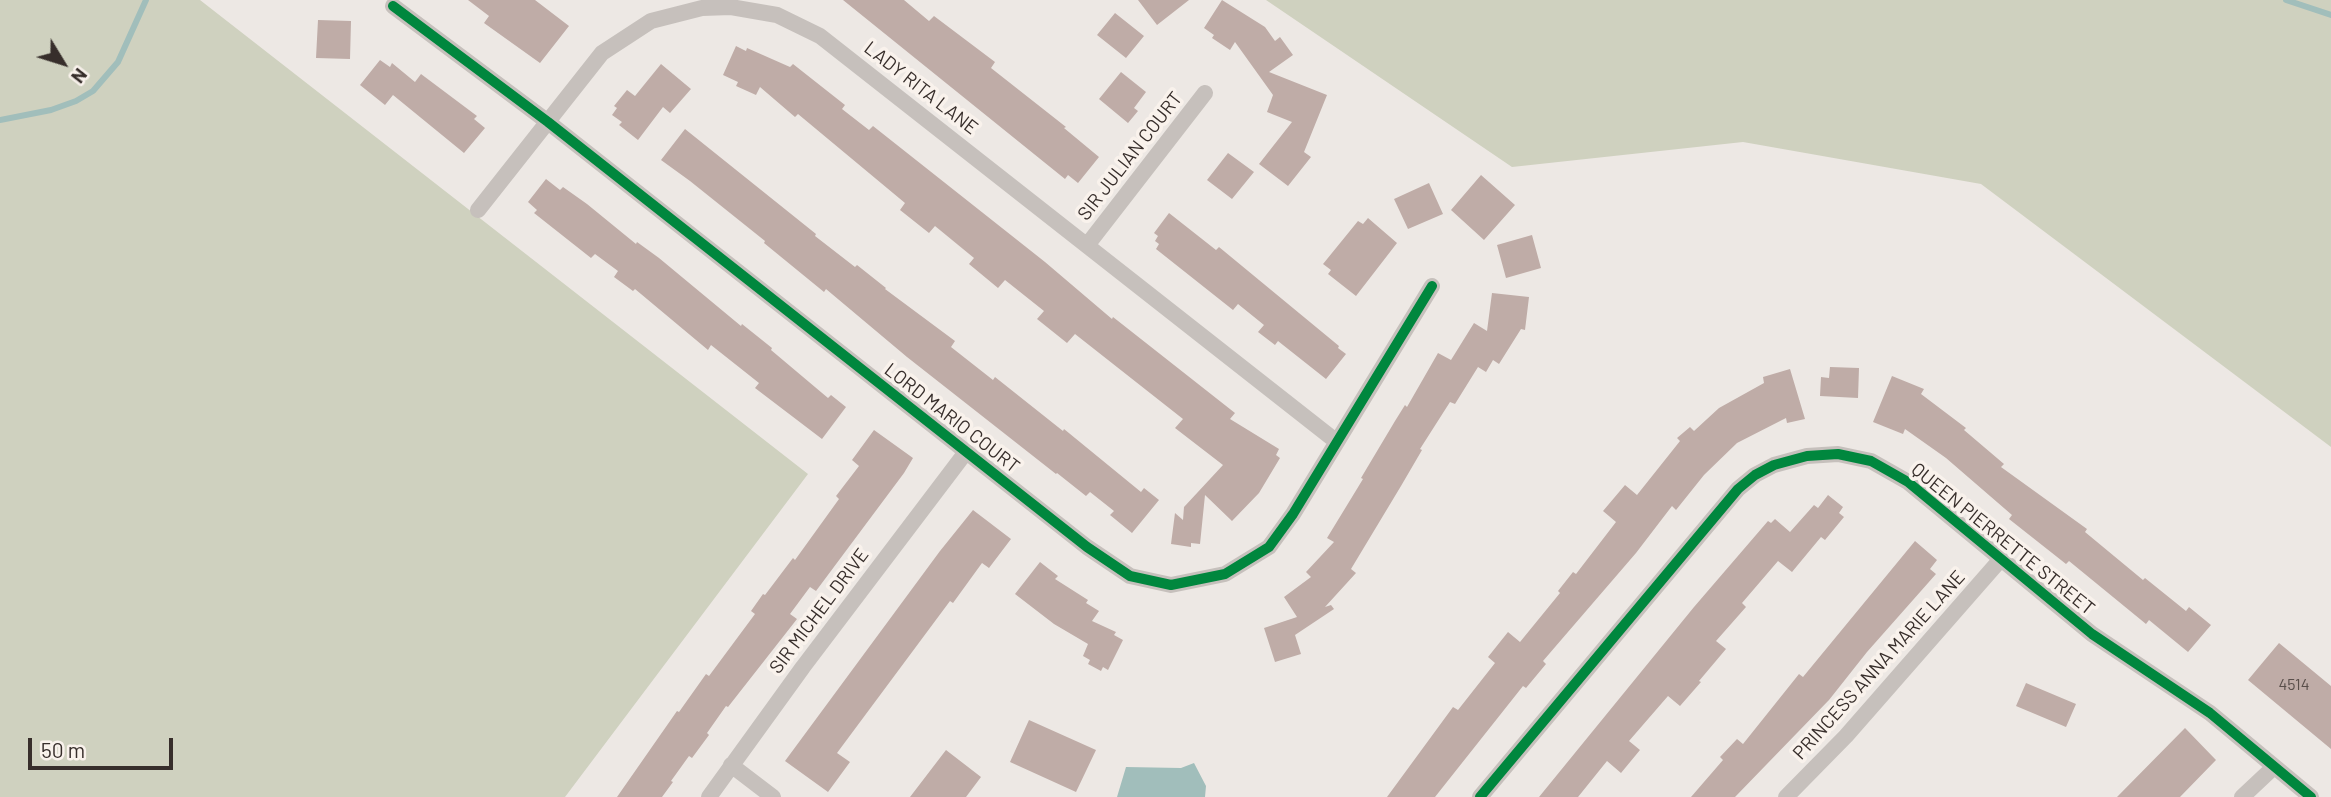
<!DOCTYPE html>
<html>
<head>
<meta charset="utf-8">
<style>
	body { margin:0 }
	#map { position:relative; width:2331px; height:797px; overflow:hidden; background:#ede8e4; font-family:Barlow,sans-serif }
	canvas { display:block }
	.north { position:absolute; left:28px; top:28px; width:70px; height:70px; -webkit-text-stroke:5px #f9f2ec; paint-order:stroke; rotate:128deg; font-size:19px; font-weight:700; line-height:28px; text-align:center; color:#372e2b }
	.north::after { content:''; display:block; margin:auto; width:24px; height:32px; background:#372e2b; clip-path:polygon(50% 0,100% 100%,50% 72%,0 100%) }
	.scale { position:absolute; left:28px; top:738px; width:145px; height:32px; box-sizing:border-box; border:4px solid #372e2b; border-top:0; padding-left:9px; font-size:21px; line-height:24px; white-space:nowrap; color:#372e2b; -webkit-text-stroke:5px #f9f2ec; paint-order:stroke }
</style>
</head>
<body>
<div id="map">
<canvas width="2331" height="797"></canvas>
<div class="north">N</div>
<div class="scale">50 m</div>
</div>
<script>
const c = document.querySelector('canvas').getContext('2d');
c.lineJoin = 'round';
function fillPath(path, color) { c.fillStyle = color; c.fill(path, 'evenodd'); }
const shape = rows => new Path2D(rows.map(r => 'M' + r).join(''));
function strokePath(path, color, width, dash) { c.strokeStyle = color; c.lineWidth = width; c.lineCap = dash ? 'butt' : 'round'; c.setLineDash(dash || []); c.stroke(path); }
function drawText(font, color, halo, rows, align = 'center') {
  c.font = font + ' Barlow,sans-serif'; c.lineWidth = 7; c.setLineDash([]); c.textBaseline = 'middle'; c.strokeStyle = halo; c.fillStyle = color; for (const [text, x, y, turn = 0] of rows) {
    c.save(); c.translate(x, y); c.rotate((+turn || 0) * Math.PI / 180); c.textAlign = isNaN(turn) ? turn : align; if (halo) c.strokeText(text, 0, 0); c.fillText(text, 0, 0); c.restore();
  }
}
fillPath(shape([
	[0,0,200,0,808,474,565,797,0,797],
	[1266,0,2331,0,2331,447,1981,184,1743,142,1512,167]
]), '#cfd1bf');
fillPath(shape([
	[1194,763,1206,786,1205,797,1117,797,1126,767,1181,768]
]), '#a1bebb');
strokePath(shape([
	[2286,0,2331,15],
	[0,120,51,110,76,101,93,91,118,62,146,0]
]), '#a1bebb', 6);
fillPath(shape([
	[468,0,535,0,569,26,540,63,484,23,489,16],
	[843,0,904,0,929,21,934,16,995,62,991,68,1066,127,1064,128,1099,157,1078,183,1068,175,1065,179],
	[1138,0,1189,0,1157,25],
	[1222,0,1265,27,1275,41,1280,37,1293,55,1269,72,1327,95,1304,152,1311,157,1288,186,1259,164,1292,122,1267,112,1273,95,1235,42,1230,50,1212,38,1214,35,1204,28],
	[1115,13,1144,36,1126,58,1097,35],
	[318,20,351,21,350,59,316,58],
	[736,46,746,51,747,48,790,67,793,64,845,105,842,109,869,130,873,126,1045,262,1112,319,1113,317,1235,413,1230,419,1279,449,1276,455,1280,458,1259,493,1232,521,1205,495,1200,544,1191,543,1191,547,1171,544,1175,513,1183,520,1184,507,1223,465,1175,428,1183,419,1075,334,1067,343,1037,319,1044,311,1005,280,998,288,969,264,974,258,935,226,929,233,900,210,905,203,798,114,795,117,760,87,756,95,736,86,738,82,723,75],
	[380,60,390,67,392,63,415,82,421,74,477,116,474,119,485,128,464,153,393,95,385,105,360,85],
	[661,64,691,89,670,113,663,107,638,140,619,125,622,122,612,115,617,108,614,106,627,90,635,96],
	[1121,72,1146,92,1134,108,1138,111,1128,123,1099,99],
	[685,129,816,234,815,236,855,267,857,265,886,288,885,289,955,341,951,347,993,380,995,377,1063,431,1064,429,1141,492,1144,488,1159,500,1132,533,1110,515,1114,511,1090,492,1086,496,1057,473,1056,474,907,357,826,289,824,292,764,243,765,241,690,181,661,160],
	[1228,153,1254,172,1232,199,1207,180],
	[1481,175,1515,205,1484,240,1451,210],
	[546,179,560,190,563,187,587,204,636,244,637,242,659,258,741,326,742,324,772,348,771,350,828,398,831,395,846,407,822,439,755,388,759,383,711,345,708,350,635,289,633,291,614,277,618,271,595,254,591,258,534,213,537,210,528,202],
	[1429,183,1443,214,1408,229,1394,199],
	[1169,213,1216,250,1219,247,1339,346,1338,348,1346,354,1326,379,1283,345,1278,341,1275,345,1258,332,1264,325,1238,304,1233,310,1156,249,1159,244,1155,241,1158,236,1154,233],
	[1368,218,1397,243,1356,296,1328,274,1331,270,1323,264,1358,221,1363,224],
	[1532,235,1541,268,1506,278,1497,245],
	[1492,293,1529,297,1525,330,1521,329,1499,364,1493,360,1486,372,1478,367,1455,404,1450,402,1420,449,1422,450,1401,486,1351,569,1356,573,1325,607,1331,605,1334,609,1295,635,1301,654,1275,662,1264,628,1297,617,1284,597,1311,577,1306,572,1334,542,1327,538,1363,479,1361,478,1395,421,1405,405,1407,407,1438,353,1451,360,1474,323,1487,331],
	[1830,367,1859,368,1858,398,1820,396,1821,377,1829,378],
	[1790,369,1805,419,1787,423,1786,418,1737,443,1704,475,1676,510,1672,506,1636,553,1543,661,1546,664,1526,688,1523,686,1435,797,1387,797,1453,707,1458,710,1495,663,1488,657,1508,632,1520,642,1560,593,1558,591,1573,572,1576,574,1616,522,1603,511,1625,485,1637,495,1680,441,1677,438,1690,427,1694,431,1719,408,1764,383,1763,377],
	[1892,376,1924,389,1921,394,1966,428,1964,430,2004,464,2001,467,2087,529,2085,532,2143,580,2145,578,2186,611,2189,607,2211,625,2188,652,2149,620,2146,624,2069,561,2066,564,2009,519,2012,515,1946,458,1905,429,1903,434,1873,422],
	[874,430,913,458,904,473,816,591,810,587,790,614,797,619,728,707,726,706,707,733,709,735,692,758,689,756,671,781,673,782,662,797,617,797,677,711,679,712,706,674,709,676,755,614,751,611,763,594,765,595,793,558,795,560,839,499,836,496,859,466,852,460],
	[1828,495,1843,507,1839,513,1844,517,1825,540,1821,537,1792,572,1778,561,1742,603,1746,607,1716,641,1726,649,1699,681,1701,682,1680,706,1668,696,1629,741,1640,750,1621,773,1607,761,1578,797,1539,797,1694,607,1768,521,1771,523,1775,519,1790,532,1814,505,1818,508],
	[973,510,1011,539,989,568,982,563,953,603,950,601,837,753,850,762,828,792,785,761,940,551],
	[1915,541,1937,560,1930,569,1936,574,1867,652,1829,700,1735,797,1691,797,1723,760,1720,757,1737,739,1743,744,1799,674,1803,677],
	[1040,562,1058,576,1055,579,1088,600,1086,603,1099,611,1092,621,1116,632,1114,635,1123,640,1108,670,1103,667,1101,671,1088,664,1090,660,1083,656,1088,644,1054,624,1015,594],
	[2279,643,2331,686,2331,749,2248,680],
	[2026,683,2076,704,2066,727,2016,706],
	[1029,720,1096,750,1076,792,1010,762],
	[2185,728,2216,760,2180,797,2117,797],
	[946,750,981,777,966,797,910,797]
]), '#bfaca7');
strokePath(shape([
	[393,6,548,122,1087,547,1130,576,1171,585,1225,574,1269,547,1293,514,1432,286],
	[478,210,602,53,651,21,702,8,731,7,777,15,820,36,1337,442],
	[1088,244,1205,93],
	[731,765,773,797],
	[709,797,803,667,966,452],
	[1480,797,1738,489,1755,475,1774,465,1807,456,1838,454,1871,461,1908,482,2092,634,2210,713,2311,797],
	[1786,797,1846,736,2001,559],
	[2242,797,2274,767]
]), '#c6c0bc', 16);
strokePath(shape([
	[393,6,548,122,1087,547,1130,576,1171,585,1225,574,1269,547,1293,514,1432,286],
	[1480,797,1738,489,1755,475,1774,465,1807,456,1838,454,1871,461,1908,482,2092,634,2210,713,2311,797]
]), '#00873e', 10);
drawText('16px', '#594e4a', null, [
	["4514",2294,685]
]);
drawText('19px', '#372e2b', '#f9f2ec', [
	["LADY RITA LANE",921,88,38],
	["SIR JULIAN COURT",1130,156,-52],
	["LORD MARIO COURT",952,418,38],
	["QUEEN PIERRETTE STREET",2003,539,39],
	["SIR MICHEL DRIVE",819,611,-53],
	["PRINCESS ANNA MARIE LANE",1879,665,-48]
]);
</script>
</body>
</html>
